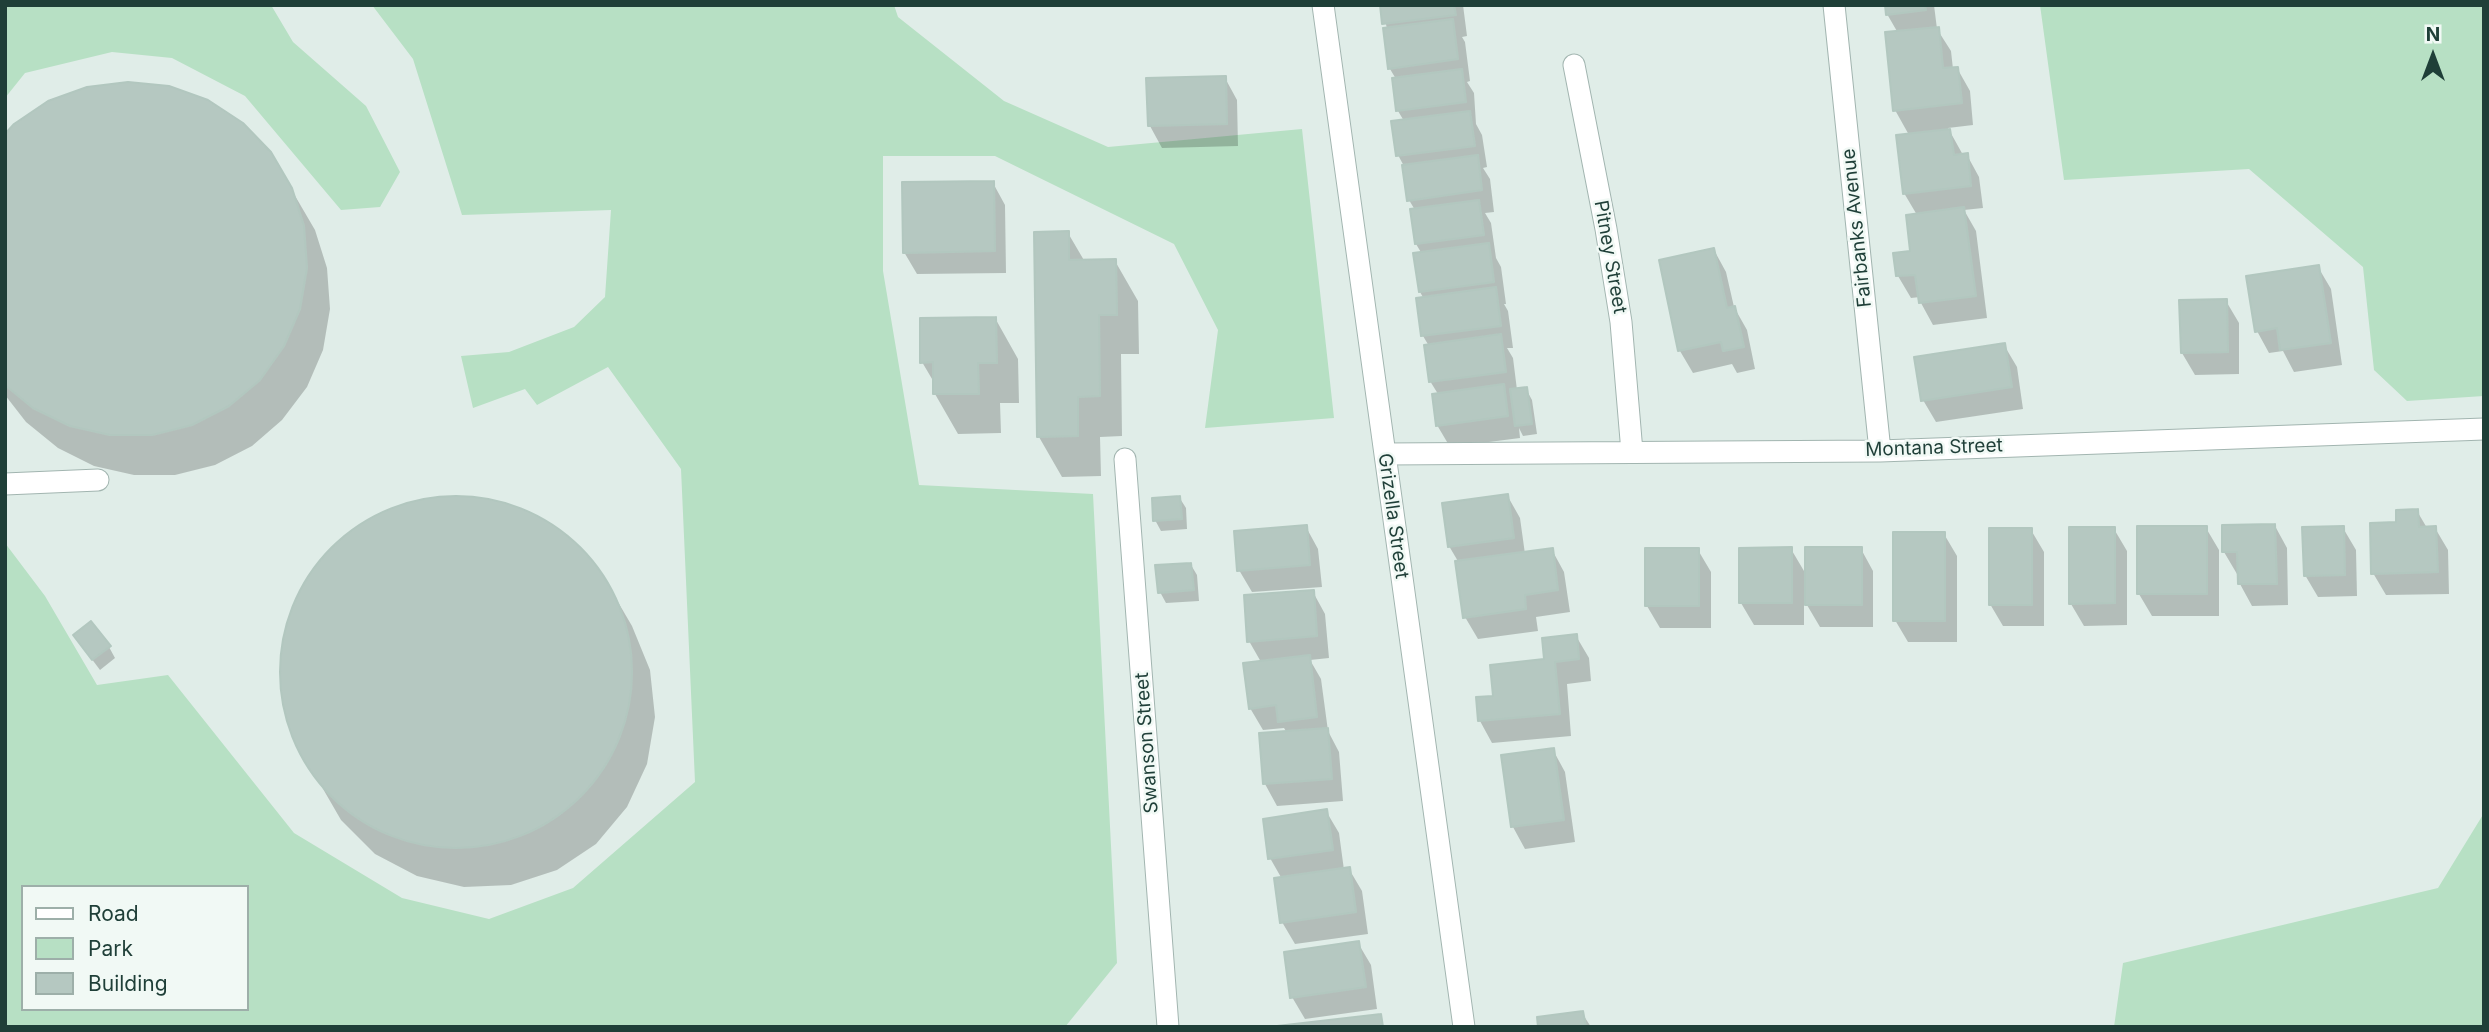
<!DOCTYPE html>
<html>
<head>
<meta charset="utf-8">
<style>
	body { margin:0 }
	#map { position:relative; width:2489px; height:1032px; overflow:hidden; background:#e0ede8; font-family:Inter,sans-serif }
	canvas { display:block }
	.frame { position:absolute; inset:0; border:7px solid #1f3f38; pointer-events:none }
	.legend { position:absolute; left:21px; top:885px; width:228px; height:126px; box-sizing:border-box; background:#f1f9f5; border:2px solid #9dafa9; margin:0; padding:9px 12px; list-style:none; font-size:21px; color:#1f3f38 }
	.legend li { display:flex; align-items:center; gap:14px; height:35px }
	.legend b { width:35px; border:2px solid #9dafa9 }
	.north { position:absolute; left:2398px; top:21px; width:70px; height:70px; -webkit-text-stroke:5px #f1f9f5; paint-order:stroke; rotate:0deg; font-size:19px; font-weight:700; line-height:28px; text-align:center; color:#1f3f38 }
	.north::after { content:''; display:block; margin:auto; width:24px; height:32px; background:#1f3f38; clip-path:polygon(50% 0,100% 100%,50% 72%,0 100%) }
</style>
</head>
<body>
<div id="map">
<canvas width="2489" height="1032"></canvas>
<div class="frame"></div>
<ul class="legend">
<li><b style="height:9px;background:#fff"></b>Road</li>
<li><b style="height:19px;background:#b7e0c4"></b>Park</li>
<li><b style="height:19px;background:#b5c8c1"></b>Building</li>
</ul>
<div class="north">N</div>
</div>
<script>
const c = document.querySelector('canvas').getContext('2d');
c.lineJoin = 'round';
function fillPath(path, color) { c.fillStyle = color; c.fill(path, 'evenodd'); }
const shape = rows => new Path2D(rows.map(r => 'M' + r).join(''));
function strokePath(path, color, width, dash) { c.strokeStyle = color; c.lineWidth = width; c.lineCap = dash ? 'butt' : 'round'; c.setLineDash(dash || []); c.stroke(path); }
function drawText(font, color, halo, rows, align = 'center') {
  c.font = font + ' Inter,sans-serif'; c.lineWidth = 5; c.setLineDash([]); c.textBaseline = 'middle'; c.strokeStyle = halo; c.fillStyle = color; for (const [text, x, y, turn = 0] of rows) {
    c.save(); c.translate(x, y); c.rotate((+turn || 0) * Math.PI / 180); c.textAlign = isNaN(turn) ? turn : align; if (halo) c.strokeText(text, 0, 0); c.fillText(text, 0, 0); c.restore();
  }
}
fillPath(shape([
	[5,5,271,5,293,42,366,106,400,172,380,207,341,210,245,96,172,58,112,52,25,73,5,98],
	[372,5,894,5,898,17,1004,101,1108,147,1302,129,1334,418,1205,428,1218,330,1174,244,995,156,883,156,883,271,919,485,1093,494,1117,963,1065,1027,5,1027,5,543,45,596,97,685,168,675,294,833,402,898,489,919,573,888,695,782,681,469,608,367,537,405,525,389,473,408,461,356,509,352,574,327,605,297,611,210,462,215,413,59],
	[23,887,247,887,247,1009,23,1009],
	[2040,5,2484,5,2484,396,2407,401,2374,370,2363,267,2249,169,2064,180],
	[2484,813,2484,1027,2114,1027,2123,963,2438,888]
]), '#b7e0c4');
fillPath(shape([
	[1382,5,1463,5,1467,36,1462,37,1465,42,1470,81,1467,82,1474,93,1476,124,1482,135,1487,167,1483,168,1490,179,1494,212,1485,213,1491,223,1496,258,1501,267,1506,304,1504,304,1508,311,1513,348,1507,348,1513,358,1517,390,1526,389,1532,400,1537,434,1523,436,1519,428,1520,438,1450,447,1437,425,1438,394,1430,381,1429,346,1423,336,1424,299,1420,292,1422,254,1416,244,1415,210,1409,200,1405,168,1398,155,1404,121,1398,111,1396,79,1390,69,1387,29],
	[1886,5,1934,5,1937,29,1951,51,1953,69,1957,68,1970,91,1973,125,1948,128,1963,155,1967,155,1979,177,1983,208,1964,210,1976,231,1987,318,1933,325,1921,303,1920,297,1911,298,1898,276,1895,254,1912,252,1917,215,1904,193,1909,135,1895,110,1898,33,1887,14],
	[1225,78,1237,100,1238,146,1162,148,1150,126,1148,80],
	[5,136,270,153,315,230,327,268,330,309,323,350,307,387,282,420,252,446,215,465,175,475,134,475,94,466,58,448,26,422,5,395],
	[993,183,1005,205,1006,273,917,274,904,252],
	[1068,233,1085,262,1115,261,1138,301,1139,354,1121,354,1122,436,1100,437,1101,476,1062,477,1039,437],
	[1714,250,1726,272,1734,307,1747,330,1755,369,1737,373,1732,364,1693,373,1680,351,1661,261],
	[2318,267,2331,289,2342,365,2294,372,2283,351,2269,353,2257,331],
	[2226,301,2239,323,2239,374,2195,375,2182,353,2181,302],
	[995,318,1018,359,1019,403,1000,403,1001,433,958,434,935,394,935,384,922,362],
	[2004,345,2017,367,2023,409,1936,422,1923,400],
	[1507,495,1520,518,1525,554,1552,550,1564,572,1570,612,1536,617,1538,631,1478,639,1465,617,1459,563,1449,546],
	[448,497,495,501,540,518,578,547,608,585,632,626,650,670,655,717,647,764,627,807,596,844,557,870,511,885,464,887,417,876,375,854,341,820,293,737,282,691,283,644,296,598,322,559,358,527,401,506],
	[1179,497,1186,508,1187,529,1161,531,1155,520],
	[2417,511,2427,528,2435,528,2448,550,2449,594,2386,595,2373,573,2398,524],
	[2275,526,2287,548,2288,605,2252,606,2240,584,2239,574,2237,574,2224,552],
	[1306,527,1318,549,1322,587,1252,592,1239,570],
	[2206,528,2219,550,2219,616,2152,616,2139,594],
	[2343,528,2356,550,2357,596,2318,597,2305,575],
	[2114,529,2127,551,2127,625,2084,626,2071,604],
	[2031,530,2044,552,2044,626,2003,626,1990,604],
	[1944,534,1957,556,1957,642,1908,642,1895,620],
	[1741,549,1791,549,1804,571,1804,625,1754,625,1741,603],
	[1861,549,1873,571,1873,627,1820,627,1807,605],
	[1698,550,1711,572,1711,628,1660,628,1647,606],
	[1191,565,1197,575,1199,601,1166,603,1160,592],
	[1313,592,1325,614,1329,658,1310,660,1321,679,1328,731,1339,752,1343,801,1277,806,1265,784,1261,735,1287,733,1284,728,1263,730,1250,708,1261,662,1249,641],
	[1576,636,1589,658,1591,681,1567,684,1571,736,1492,743,1480,721,1495,697],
	[82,646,109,647,115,658,100,670],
	[1553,750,1565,772,1575,842,1525,849,1513,827],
	[1326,811,1339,833,1344,870,1349,869,1362,891,1368,934,1295,944,1282,922,1282,879,1270,858],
	[1358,943,1371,965,1377,1009,1305,1019,1292,997],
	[1582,1013,1591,1027,1540,1027]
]), '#0003');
const building = shape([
	[1380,5,1454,5,1456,15,1382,24,1380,5],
	[1885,5,1925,5,1926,10,1886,15,1885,5],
	[1453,19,1458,59,1388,69,1383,28,1453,19],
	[1939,27,1943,68,1958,67,1962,103,1893,111,1885,32,1939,27],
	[1462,69,1466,102,1396,111,1392,78,1462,69],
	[1226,76,1227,124,1148,126,1146,78,1226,76],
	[128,82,169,86,208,100,243,123,271,152,292,188,304,226,307,268,300,309,284,346,260,380,229,406,192,425,152,435,110,435,70,426,33,408,5,385,5,134,14,124,48,101,87,87,128,82],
	[1470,111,1475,146,1396,156,1391,121,1470,111],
	[1950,129,1954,155,1968,153,1971,186,1903,194,1896,135,1950,129],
	[1478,155,1482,190,1407,201,1402,165,1478,155],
	[994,181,995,251,903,253,902,182,994,181],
	[1479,200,1484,235,1415,244,1410,209,1479,200],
	[1964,207,1976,296,1919,303,1915,275,1896,276,1893,253,1910,251,1906,215,1964,207],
	[1069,231,1069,260,1116,259,1117,315,1099,315,1100,396,1078,397,1078,436,1037,437,1034,232,1069,231],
	[1489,243,1494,282,1419,292,1413,253,1489,243],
	[1714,248,1727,308,1735,306,1744,347,1723,351,1721,342,1678,351,1659,260,1714,248],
	[2319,265,2331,343,2280,350,2277,328,2255,332,2246,276,2319,265],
	[1496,287,1501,326,1421,336,1416,298,1496,287],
	[2227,299,2228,352,2181,353,2179,300,2227,299],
	[996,317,997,363,978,363,979,394,933,394,933,362,920,363,920,318,996,317],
	[1501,334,1506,372,1429,382,1424,345,1501,334],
	[2005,343,2012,387,1921,401,1914,357,2005,343],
	[1504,384,1508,416,1436,426,1432,394,1504,384],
	[1527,387,1532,424,1515,426,1510,389,1527,387],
	[1508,494,1514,538,1448,547,1442,503,1508,494],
	[1180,496,1182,519,1153,521,1152,498,1180,496],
	'280 672a176 176 0 1 1 352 0a176 176 0 1 1-352 0Z',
	[2418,509,2419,527,2436,526,2438,572,2371,574,2370,523,2396,522,2396,510,2418,509],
	[2275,524,2277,584,2238,584,2237,552,2222,552,2222,525,2275,524],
	[1307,525,1310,565,1237,571,1234,531,1307,525],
	[2137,526,2207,526,2207,594,2137,594,2137,526],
	[2344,526,2345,575,2304,576,2302,527,2344,526],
	[2069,527,2115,527,2115,603,2069,604,2069,527],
	[1989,528,2032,528,2032,605,1989,605,1989,528],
	[1893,532,1945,532,1945,621,1893,621,1893,532],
	[1792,547,1792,603,1739,603,1739,548,1792,547],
	[1805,547,1862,547,1862,605,1805,605,1805,547],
	[1553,548,1558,590,1525,595,1526,609,1463,618,1455,561,1553,548],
	[1645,548,1699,548,1699,606,1645,606,1645,548],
	[1191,563,1194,590,1158,593,1155,565,1191,563],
	[1314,590,1317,636,1247,642,1244,595,1314,590],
	[91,621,111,646,92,660,73,635,91,621],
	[1577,634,1579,659,1555,662,1560,714,1478,721,1476,697,1493,696,1490,665,1544,659,1542,638,1577,634],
	[1310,655,1317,717,1278,722,1276,705,1249,709,1243,663,1310,655],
	[1328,728,1332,779,1263,784,1259,733,1328,728],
	[1554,748,1564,820,1511,827,1501,755,1554,748],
	[1327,809,1333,850,1268,859,1263,819,1327,809],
	[1350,867,1356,912,1280,923,1274,878,1350,867],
	[1359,941,1366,987,1290,998,1284,952,1359,941],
	[1583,1011,1586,1027,1538,1027,1537,1017,1583,1011],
	[1381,1014,1383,1027,1277,1027,1277,1026,1381,1014]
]);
fillPath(building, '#b5c8c1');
strokePath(building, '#b2c7bf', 2);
const minor = shape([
	[1323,5,1464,1027],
	[1834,5,1880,451],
	[1574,65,1606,229,1621,322,1632,452],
	[1385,454,1880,451,2484,429],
	[1125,459,1168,1027],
	[5,484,98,480]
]);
strokePath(minor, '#a2b5b0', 23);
strokePath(minor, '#fff', 21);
drawText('19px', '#1f3f38', '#f1f9f5', [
	["Fairbanks Avenue",1857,228,-96],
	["Pitney Street",1610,257,80],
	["Montana Street",1934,448,-2],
	["Grizella Street",1393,516,82],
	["Swanson Street",1147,743,-94]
]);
</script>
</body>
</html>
